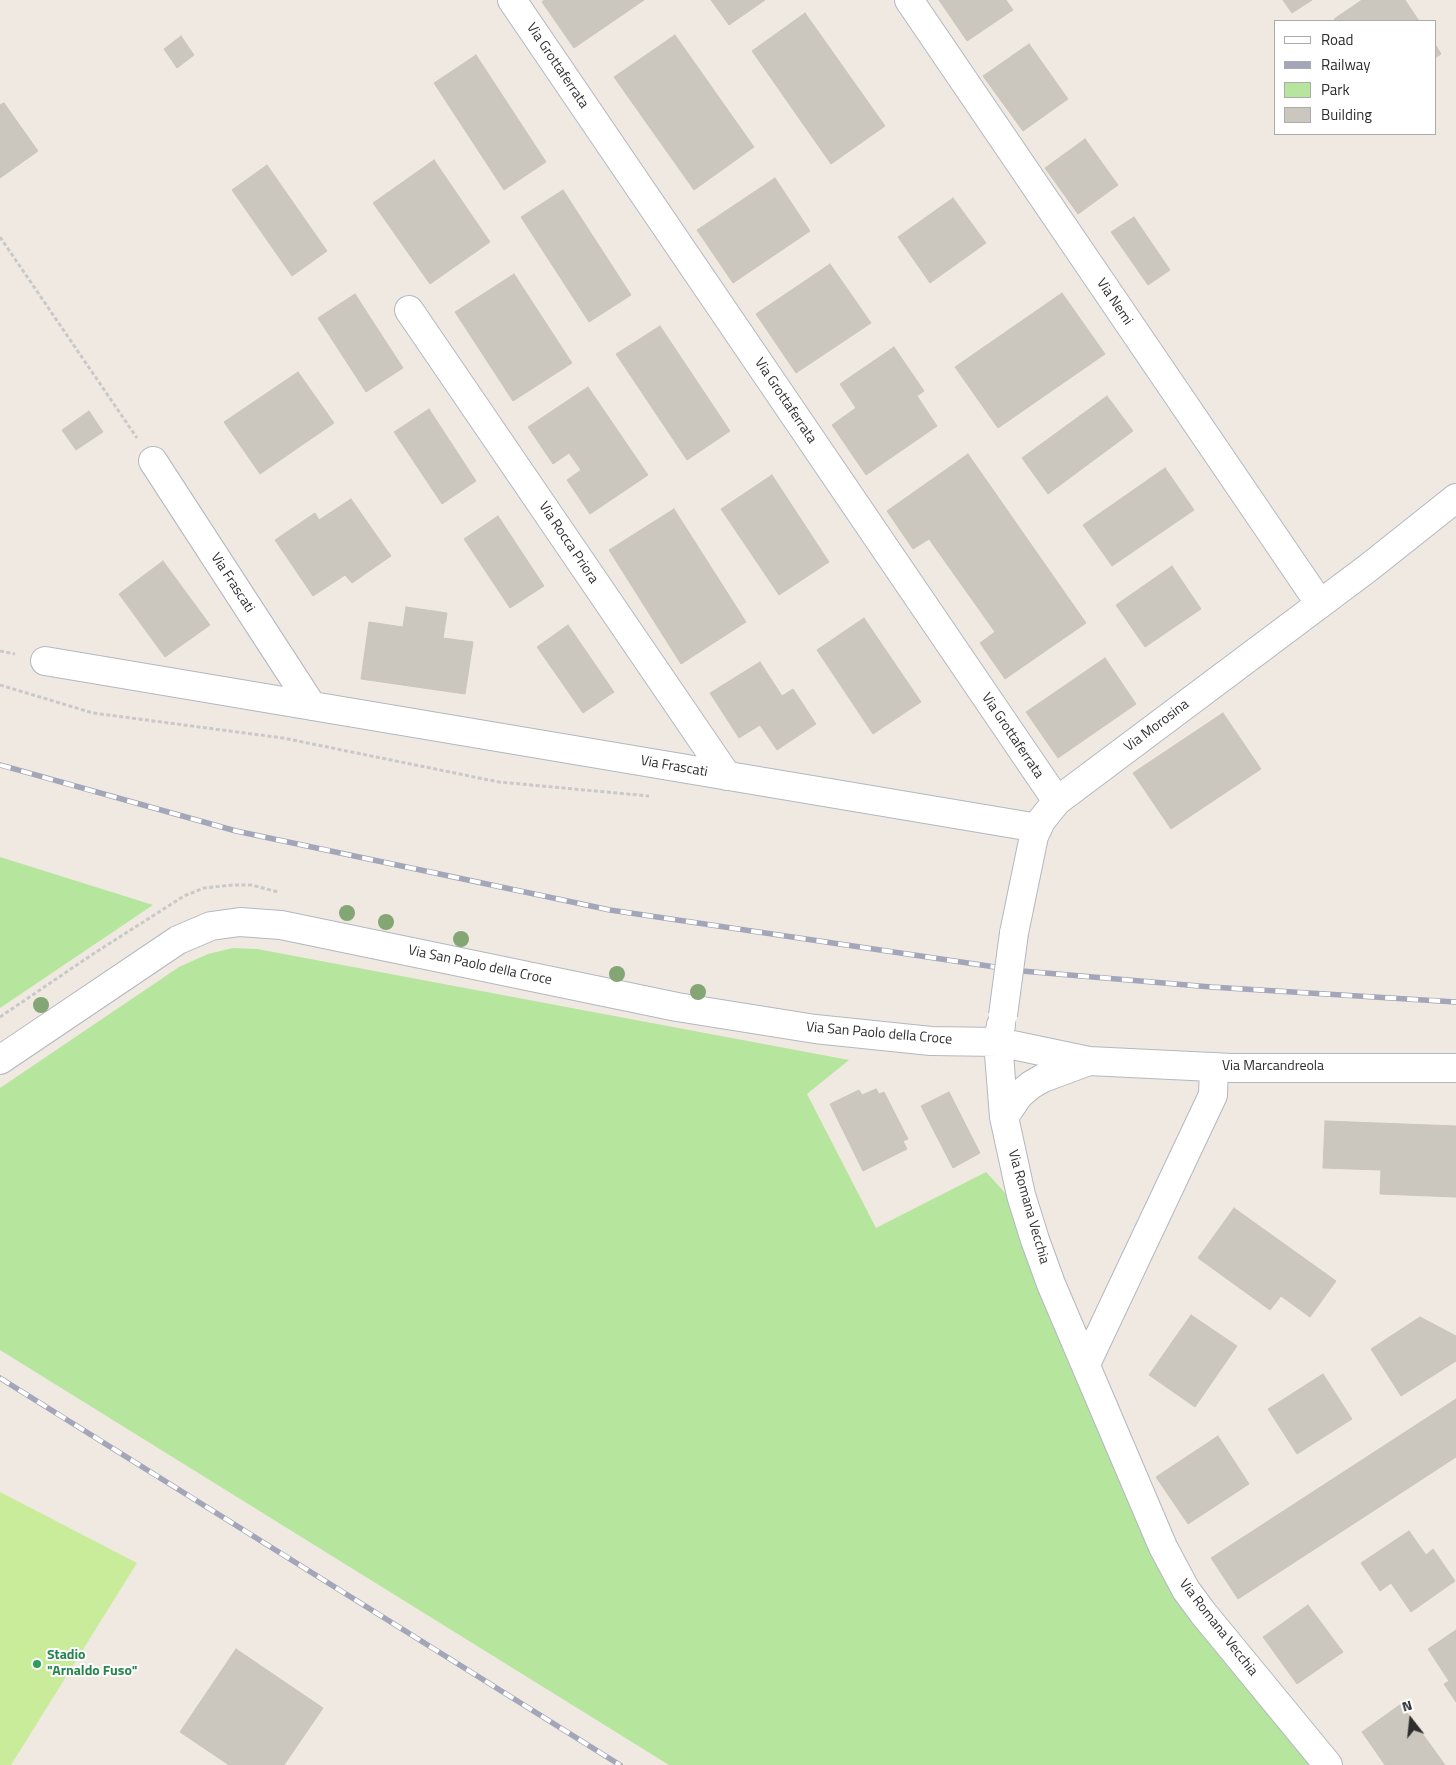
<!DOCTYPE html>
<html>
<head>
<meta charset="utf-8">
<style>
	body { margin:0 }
	#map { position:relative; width:1456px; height:1765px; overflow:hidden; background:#efe9e1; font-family:"Titillium Web",sans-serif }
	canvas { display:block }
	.legend { position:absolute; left:1274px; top:20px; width:162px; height:115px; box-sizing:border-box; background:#fff; border:1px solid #ababab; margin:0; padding:6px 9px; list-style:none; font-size:15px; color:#2e2e2e }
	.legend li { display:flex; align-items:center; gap:10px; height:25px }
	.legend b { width:25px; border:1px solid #ababab }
	.north { position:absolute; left:1386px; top:1695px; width:50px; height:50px; -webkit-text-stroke:4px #fff; paint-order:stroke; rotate:344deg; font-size:14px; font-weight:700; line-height:20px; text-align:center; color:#2e2e2e }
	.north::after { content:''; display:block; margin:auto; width:18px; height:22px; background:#2e2e2e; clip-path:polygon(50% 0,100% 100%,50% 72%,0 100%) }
</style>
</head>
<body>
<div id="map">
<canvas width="1456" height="1765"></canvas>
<ul class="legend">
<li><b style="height:6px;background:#fff"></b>Road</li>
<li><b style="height:6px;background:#a3a6b8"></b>Railway</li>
<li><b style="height:14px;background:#b6e59e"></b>Park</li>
<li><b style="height:14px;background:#cbc7bf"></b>Building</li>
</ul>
<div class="north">N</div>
</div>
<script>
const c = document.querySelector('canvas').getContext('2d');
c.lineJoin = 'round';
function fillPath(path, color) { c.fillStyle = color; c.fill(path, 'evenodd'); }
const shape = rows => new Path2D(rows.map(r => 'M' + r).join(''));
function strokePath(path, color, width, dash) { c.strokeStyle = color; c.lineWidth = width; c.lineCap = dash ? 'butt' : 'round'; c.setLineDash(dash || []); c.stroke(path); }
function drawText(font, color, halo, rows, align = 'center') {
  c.font = font + ' "Titillium Web",sans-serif'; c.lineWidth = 4; c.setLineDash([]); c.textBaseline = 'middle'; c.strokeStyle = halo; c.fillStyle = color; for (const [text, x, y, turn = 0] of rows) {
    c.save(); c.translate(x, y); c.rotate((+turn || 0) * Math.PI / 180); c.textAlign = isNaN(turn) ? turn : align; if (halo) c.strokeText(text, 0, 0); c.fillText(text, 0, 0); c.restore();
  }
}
fillPath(shape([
	[0,857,153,905,0,1008],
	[233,948,257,949,849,1060,807,1094,876,1228,986,1172,1029,1219,1186,1590,1328,1765,669,1765,0,1350,0,1088,179,967,208,954]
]), '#b6e59e');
fillPath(shape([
	[0,1492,137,1563,11,1765,0,1765]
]), '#c9ec9a');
const building = shape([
	[544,0,644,0,574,48,542,2,544,0],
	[711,0,765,0,729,25,711,0],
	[939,0,1006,0,1013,10,967,41,939,0],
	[1283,0,1312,0,1292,13,1283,0],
	[1362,0,1405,0,1419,21,1336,21,1334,19,1362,0],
	[805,13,885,126,831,164,752,51,805,13],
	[675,35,754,147,694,190,614,77,675,35],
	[181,36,194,55,177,68,164,49,181,36],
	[1029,44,1068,99,1023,131,983,76,1029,44],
	[1435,44,1441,54,1435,58,1435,44],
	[476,55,546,162,504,190,434,83,476,55],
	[4,103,38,151,0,178,0,105,4,103],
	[1085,139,1118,185,1078,214,1045,168,1085,139],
	[434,160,490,242,430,284,373,203,434,160],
	[267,165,327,251,292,276,232,190,267,165],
	[775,178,810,231,733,283,697,230,775,178],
	[563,190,631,295,589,322,521,217,563,190],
	[953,198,986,243,930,283,898,237,953,198],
	[1134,217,1170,270,1148,285,1111,232,1134,217],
	[830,264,871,323,796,373,756,314,830,264],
	[514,274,572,363,513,401,455,312,514,274],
	[1062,293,1105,354,998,428,955,367,1062,293],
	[355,294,403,368,366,392,318,318,355,294],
	[660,326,730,431,687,460,616,354,660,326],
	[894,347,924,391,917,396,937,426,866,475,832,425,856,408,840,384,894,347],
	[298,372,334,423,260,474,224,422,298,372],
	[588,387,648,475,590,514,567,480,581,470,569,453,553,464,528,427,588,387],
	[1107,396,1133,431,1048,494,1022,458,1107,396],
	[429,409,476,481,442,504,394,432,429,409],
	[89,411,103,432,76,450,62,430,89,411],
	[968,454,1086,623,1005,679,980,643,995,632,929,539,913,549,887,511,968,454],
	[1165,468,1194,510,1112,566,1083,525,1165,468],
	[772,475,829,562,779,595,721,509,772,475],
	[351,499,391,556,352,583,345,575,313,596,275,540,315,513,319,520,351,499],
	[674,509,746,622,681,664,609,550,674,509],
	[498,516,544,586,510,608,464,539,498,516],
	[163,561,210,625,165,657,119,594,163,561],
	[1172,566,1201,609,1145,647,1116,605,1172,566],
	[406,607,447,613,443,638,473,642,465,694,361,679,369,622,403,627,406,607],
	[864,618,921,702,873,734,817,650,864,618],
	[568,625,614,692,583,713,537,647,568,625],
	[1105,658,1136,704,1058,758,1026,712,1105,658],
	[760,662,782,696,793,689,816,724,777,750,760,725,739,738,710,693,760,662],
	[1223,713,1261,769,1171,829,1133,773,1223,713],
	[876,1089,879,1094,884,1092,908,1139,903,1141,907,1149,863,1171,830,1104,859,1090,862,1095,876,1089],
	[949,1092,980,1153,953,1168,921,1106,949,1092],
	[1325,1121,1456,1126,1456,1197,1380,1194,1381,1170,1323,1168,1325,1121],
	[1234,1208,1336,1281,1310,1317,1281,1296,1270,1310,1198,1258,1234,1208],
	[1191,1315,1237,1346,1195,1407,1149,1375,1191,1315],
	[1420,1317,1456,1336,1456,1361,1401,1396,1371,1349,1420,1317],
	[1323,1374,1352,1419,1297,1454,1268,1409,1323,1374],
	[1456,1399,1456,1457,1238,1599,1211,1558,1456,1399],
	[1218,1436,1249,1484,1188,1524,1156,1477,1218,1436],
	[1409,1531,1426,1555,1433,1549,1455,1581,1411,1612,1391,1583,1380,1591,1361,1563,1409,1531],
	[1308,1605,1343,1652,1297,1684,1263,1637,1308,1605],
	[1456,1630,1456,1702,1444,1684,1449,1681,1428,1649,1456,1630],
	[236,1649,323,1708,284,1765,229,1765,180,1732,236,1649],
	[1401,1704,1445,1765,1385,1765,1362,1732,1401,1704]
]);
fillPath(building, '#cbc7bf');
strokePath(building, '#cbc5ba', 1);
const street = shape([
	[512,0,1057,801],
	[909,0,1320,604],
	[409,310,727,776],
	[153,461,312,706],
	[45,661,1038,828],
	[1014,933,1034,836,1041,821,1057,801,1368,568,1456,498],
	[1001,1025,998,1042,1004,1117,1021,1195,1035,1240,1051,1284,1163,1547,1186,1590,1203,1613,1328,1765],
	[0,1060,178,940,211,926,240,922,281,925,677,1007,815,1029,931,1041,998,1042,1089,1061,1232,1068,1456,1068],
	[1004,1117,1019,1095,1031,1085,1043,1078,1089,1061],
	[1086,1364,1213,1095,1214,1067]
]);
strokePath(street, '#b4b7c1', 30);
strokePath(shape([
	[0,237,137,438],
	[0,651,15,654],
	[0,685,93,713,283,738,499,782,649,796],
	[0,1017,93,954,184,896,204,888,233,885,251,885,278,892]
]), '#c9c9c9', 3, [4, 2.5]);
strokePath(street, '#fff', 28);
const rail = shape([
	[0,765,236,831,610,910,1022,971,1211,987,1456,1002],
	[0,1378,620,1765]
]);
strokePath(rail, '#a3a6b8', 5.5);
strokePath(rail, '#fff', 4, [11]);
const streetBridge = shape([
	[1003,1015,1014,933]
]);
strokePath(streetBridge, '#b4b7c1', 30, []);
strokePath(streetBridge, '#fff', 28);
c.fillStyle = '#84a574';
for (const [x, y] of [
	[347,913],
	[386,922],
	[461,939],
	[617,974],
	[698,992],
	[41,1005]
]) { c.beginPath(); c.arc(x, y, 8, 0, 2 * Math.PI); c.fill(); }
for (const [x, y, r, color] of [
	[37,1664,5,"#2e9e5b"]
]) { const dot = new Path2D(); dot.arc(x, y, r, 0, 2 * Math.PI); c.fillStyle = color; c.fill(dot); strokePath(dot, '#fff', 2); }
drawText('14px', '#2e2e2e', '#fff', [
	["Via Grottaferrata",557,66,56],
	["Via Nemi",1114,302,56],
	["Via Grottaferrata",785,401,56],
	["Via Rocca Priora",568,543,56],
	["Via Frascati",232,583,57],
	["Via Morosina",1157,726,-37],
	["Via Grottaferrata",1012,736,56],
	["Via Frascati",674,767,10],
	["Via San Paolo della Croce",480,966,12],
	["Via San Paolo della Croce",879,1034,5],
	["Via Marcandreola",1273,1067],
	["Via Romana Vecchia",1028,1207,74],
	["Via Romana Vecchia",1218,1628,52]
]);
drawText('bold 14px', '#27864d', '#fff', [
	["Stadio",47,1656],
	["\"Arnaldo Fuso\"",47,1672]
], 'left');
</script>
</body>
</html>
